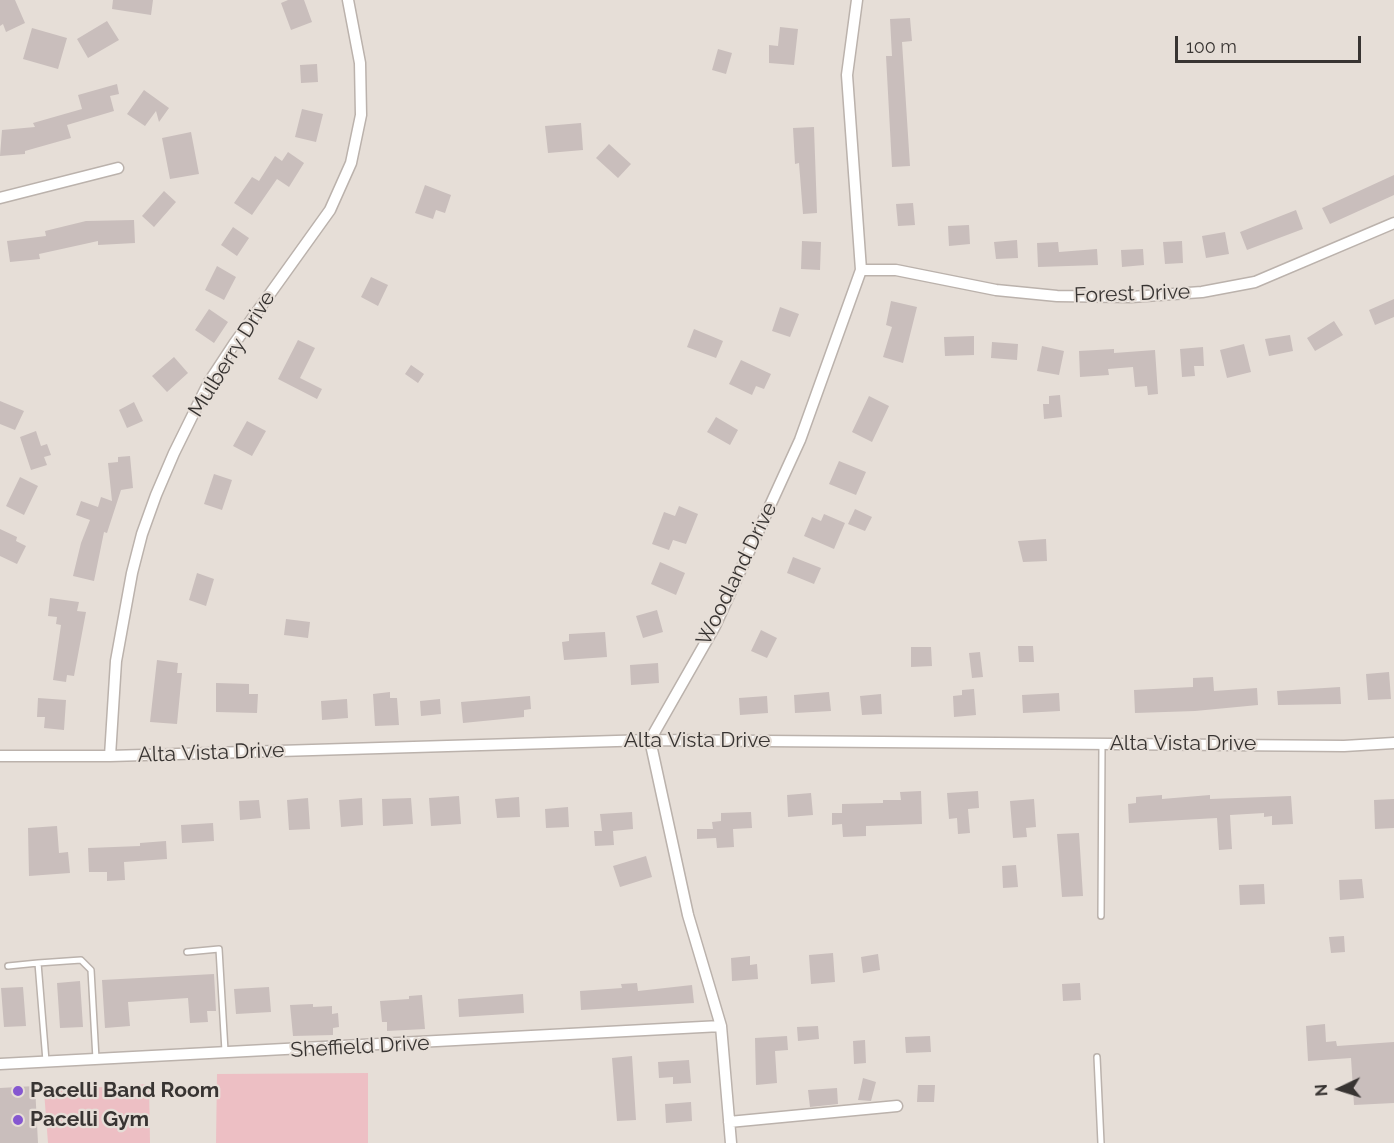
<!DOCTYPE html>
<html>
<head>
<meta charset="utf-8">
<style>
	body { margin:0 }
	#map { position:relative; width:1394px; height:1143px; overflow:hidden; background:#e6ded7; font-family:Raleway,sans-serif }
	canvas { display:block }
	.north { position:absolute; left:1310px; top:1059px; width:60px; height:60px; -webkit-text-stroke:4px #e6ded7; paint-order:stroke; rotate:266deg; font-size:16px; font-weight:700; line-height:24px; text-align:center; color:#383432 }
	.north::after { content:''; display:block; margin:auto; width:21px; height:27px; background:#383432; clip-path:polygon(50% 0,100% 100%,50% 72%,0 100%) }
	.scale { position:absolute; left:1175px; top:36px; width:186px; height:27px; box-sizing:border-box; border:3px solid #383432; border-top:0; padding-left:8px; font-size:18px; line-height:21px; white-space:nowrap; color:#383432; -webkit-text-stroke:4px #e6ded7; paint-order:stroke }
</style>
</head>
<body>
<div id="map">
<canvas width="1394" height="1143"></canvas>
<div class="north">N</div>
<div class="scale">100 m</div>
</div>
<script>
const c = document.querySelector('canvas').getContext('2d');
c.lineJoin = 'round';
function fillPath(path, color) { c.fillStyle = color; c.fill(path, 'evenodd'); }
const shape = rows => new Path2D(rows.map(r => 'M' + r).join(''));
function strokePath(path, color, width, dash) { c.strokeStyle = color; c.lineWidth = width; c.lineCap = dash ? 'butt' : 'round'; c.setLineDash(dash || []); c.stroke(path); }
function drawText(font, color, halo, rows, align = 'center') {
  c.font = font + ' Raleway,sans-serif'; c.lineWidth = 4.5; c.setLineDash([]); c.textBaseline = 'middle'; c.strokeStyle = halo; c.fillStyle = color; for (const [text, x, y, turn = 0] of rows) {
    c.save(); c.translate(x, y); c.rotate((+turn || 0) * Math.PI / 180); c.textAlign = isNaN(turn) ? turn : align; if (halo) c.strokeText(text, 0, 0); c.fillText(text, 0, 0); c.restore();
  }
}
fillPath(shape([
	[368,1073,368,1143,216,1143,217,1074],
	[149,1084,150,1143,48,1143,44,1091]
]), '#edbfc4');
fillPath(shape([
	[0,0,15,0,25,23,6,32,3,24,0,26],
	[113,0,153,0,151,15,112,9],
	[288,0,304,0,312,22,291,30,281,3],
	[910,18,912,41,902,42,910,166,892,167,886,56,892,56,890,19],
	[107,21,119,40,88,58,77,39],
	[780,27,798,29,794,65,769,63,769,45,778,46],
	[32,28,67,38,58,69,23,59],
	[718,49,732,53,726,74,712,70],
	[317,64,318,82,301,83,300,65],
	[117,84,119,94,110,96,114,111,67,125,71,138,25,151,25,154,0,156,2,130,35,127,33,123,82,109,78,95],
	[144,90,169,108,159,122,156,111,145,126,127,114],
	[302,109,323,114,316,142,295,137],
	[581,123,583,150,548,153,545,126],
	[814,127,817,213,803,214,799,163,795,164,793,128],
	[191,132,199,174,170,179,162,138],
	[609,144,631,164,618,178,596,158],
	[288,152,304,163,289,187,277,179,252,215,234,203,252,177,259,181,275,156,282,161],
	[1394,175,1394,195,1330,224,1322,208],
	[425,185,451,195,445,213,436,210,433,219,415,213],
	[164,191,176,202,154,227,142,216],
	[913,203,915,225,898,226,896,204],
	[1296,210,1303,229,1247,250,1240,232],
	[134,220,135,243,98,245,98,241,39,254,40,259,10,262,7,241,46,236,45,231,86,221],
	[969,225,970,244,949,246,948,226],
	[233,227,249,238,237,256,221,245],
	[1225,232,1229,254,1206,258,1202,236],
	[1017,240,1018,258,996,259,994,242],
	[802,241,821,242,820,270,801,269],
	[1182,241,1183,263,1165,264,1163,242],
	[1058,242,1059,252,1097,249,1098,265,1038,267,1037,243],
	[1143,249,1144,265,1122,267,1121,250],
	[217,266,236,277,224,300,205,290],
	[371,277,388,285,378,306,361,297],
	[1394,299,1394,317,1375,325,1369,310],
	[891,301,917,307,903,363,883,357,892,327,886,325],
	[780,307,799,314,790,337,772,331],
	[209,309,228,322,214,343,195,330],
	[1334,321,1343,335,1315,351,1307,338],
	[694,329,723,341,716,358,687,347],
	[1290,335,1293,351,1269,356,1265,339],
	[974,336,974,355,945,356,944,337],
	[298,340,315,348,300,378,322,389,317,399,278,379],
	[992,342,1018,344,1017,360,991,358],
	[1244,344,1251,372,1227,378,1220,350],
	[1042,346,1064,351,1059,375,1037,371],
	[1203,347,1204,366,1194,366,1195,376,1182,377,1180,349],
	[1114,349,1114,353,1155,350,1158,394,1148,395,1147,386,1135,387,1133,367,1108,369,1109,375,1080,377,1079,351],
	[174,357,188,373,167,392,152,376],
	[741,360,771,374,764,389,756,386,752,395,729,384],
	[411,365,424,374,418,383,405,374],
	[1060,395,1062,417,1044,419,1043,404,1049,404,1049,396],
	[869,396,889,406,872,442,852,432],
	[0,401,24,411,15,430,0,424],
	[134,402,143,421,127,428,119,410],
	[716,417,738,430,730,445,707,432],
	[247,421,266,431,252,456,233,446],
	[36,431,41,446,47,444,51,455,44,457,47,465,31,470,20,437],
	[130,456,133,488,121,490,107,533,104,532,94,581,73,576,81,543,90,520,76,515,81,501,98,507,101,497,112,501,108,463,118,462,118,457],
	[839,461,866,472,856,495,829,484],
	[214,474,232,480,222,510,204,504],
	[20,477,38,486,24,515,6,506],
	[679,506,698,514,686,544,673,540,669,550,652,544,664,512,675,516],
	[855,509,872,517,865,531,848,524],
	[824,514,845,523,834,549,804,536,812,517,821,521],
	[0,529,17,537,16,541,26,546,17,564,0,556],
	[1046,539,1047,561,1023,562,1018,541],
	[793,557,821,568,814,584,787,573],
	[660,562,685,573,676,595,651,584],
	[197,573,214,579,206,606,189,600],
	[50,598,79,602,77,611,86,612,74,676,67,675,66,682,53,680,61,625,56,624,57,617,48,616],
	[657,610,663,632,643,638,636,616],
	[286,619,310,622,308,638,284,635],
	[761,630,777,638,767,658,751,651],
	[605,632,607,657,564,660,562,642,569,641,569,634],
	[1018,646,1033,646,1034,662,1019,662],
	[911,647,931,647,932,666,911,667],
	[980,652,983,677,972,678,969,653],
	[157,660,178,663,177,673,182,673,177,724,150,722],
	[658,663,659,683,631,685,630,665],
	[1389,672,1391,699,1368,700,1366,674],
	[1213,677,1214,691,1257,688,1258,705,1195,711,1135,713,1134,690,1193,687,1193,678],
	[216,683,249,684,249,694,258,694,257,713,216,712],
	[1340,687,1341,704,1278,705,1277,691],
	[974,689,976,715,954,717,953,696,962,695,962,690],
	[390,692,390,698,397,698,399,725,375,726,373,694],
	[829,692,831,711,795,713,794,695],
	[1059,693,1060,711,1023,713,1022,695],
	[881,694,882,714,862,715,860,696],
	[530,696,531,709,524,710,524,717,463,723,461,702],
	[767,696,768,713,740,715,739,698],
	[38,698,66,700,64,730,44,728,45,717,37,717],
	[347,699,348,718,322,720,321,701],
	[440,699,441,714,421,716,420,701],
	[921,791,922,824,866,826,866,836,843,837,842,824,832,825,832,813,842,813,842,804,883,803,883,800,901,800,900,792],
	[978,791,979,808,968,809,970,833,958,834,957,818,949,819,947,793],
	[811,793,813,815,788,817,787,795],
	[1162,795,1162,799,1210,795,1210,799,1291,796,1293,824,1272,825,1272,816,1264,817,1264,813,1230,815,1232,849,1219,850,1217,818,1129,823,1128,804,1136,803,1136,797],
	[459,796,461,824,431,826,429,798],
	[519,797,520,817,497,818,495,799],
	[308,798,310,829,289,830,287,800],
	[362,798,363,825,341,827,339,800],
	[411,798,413,824,383,826,382,799],
	[1034,799,1036,827,1026,828,1027,837,1013,838,1010,801],
	[1394,799,1394,828,1375,829,1374,800],
	[259,800,261,818,240,820,239,801],
	[568,807,569,827,546,828,545,809],
	[632,812,633,829,613,831,614,845,595,846,594,831,602,831,600,814],
	[751,812,752,828,733,829,734,847,717,848,716,838,697,839,697,829,713,829,712,822,721,821,721,813],
	[213,823,214,841,182,843,181,825],
	[57,826,59,853,68,852,70,873,29,876,28,828],
	[1079,833,1083,896,1062,897,1057,834],
	[166,841,167,859,124,862,125,880,107,881,107,872,89,872,88,848,140,846,140,843],
	[646,856,652,877,620,887,613,866],
	[1016,865,1018,887,1003,888,1002,866],
	[1362,879,1364,898,1340,900,1339,880],
	[1264,884,1265,904,1240,905,1239,885],
	[1344,936,1345,952,1331,953,1329,937],
	[833,953,835,982,811,984,809,955],
	[878,954,880,970,863,973,861,957],
	[750,956,750,965,757,964,758,979,732,981,731,958],
	[214,974,216,1011,207,1011,208,1022,190,1023,188,998,128,1002,130,1026,105,1028,102,980],
	[80,981,83,1027,60,1028,57,983],
	[637,983,638,991,692,985,694,1003,581,1010,580,991,622,988,621,984],
	[1080,983,1081,1000,1063,1001,1062,984],
	[23,987,26,1026,4,1027,1,988],
	[269,987,271,1012,236,1014,234,989],
	[523,994,524,1013,459,1017,458,999],
	[422,995,425,1029,387,1031,387,1022,382,1022,380,1001,409,999,409,996],
	[313,1004,313,1007,332,1006,332,1014,338,1013,339,1027,333,1028,333,1035,293,1036,290,1005],
	[1325,1024,1326,1042,1336,1041,1337,1046,1394,1042,1394,1103,1354,1105,1351,1058,1308,1061,1306,1026],
	[818,1026,819,1039,798,1041,797,1027],
	[787,1036,788,1050,775,1051,777,1083,756,1085,755,1038],
	[930,1036,931,1052,906,1053,905,1037],
	[865,1040,866,1063,854,1064,853,1041],
	[632,1056,636,1120,617,1121,612,1058],
	[689,1060,691,1083,673,1084,673,1077,659,1078,658,1062],
	[863,1078,876,1082,871,1101,858,1100],
	[918,1085,935,1085,934,1102,917,1102],
	[35,1086,38,1143,0,1143,0,1088],
	[837,1088,838,1104,810,1107,808,1090],
	[691,1102,692,1121,666,1123,665,1104]
]), '#c9bebc');
const lane = shape([
	[1101,916,1102,744],
	[187,952,219,949,225,1051],
	[38,963,81,960,91,970,96,1059],
	[8,966,38,963,46,1061],
	[1097,1057,1101,1143]
]);
const street = shape([
	[0,198,118,168],
	[861,270,896,270,996,290,1057,296,1131,297,1202,292,1255,282,1394,223],
	[0,756,110,756,650,740,1344,746,1394,743],
	[110,756,116,661,132,573,142,534,156,495,174,453,209,382,234,344,330,210,351,163,361,115,360,63,348,0],
	[0,1064,721,1026],
	[729,1122,897,1106],
	[731,1143,721,1026,688,915,650,740,715,626,800,440,861,270,847,75,857,0]
]);
strokePath(lane, '#bbb2ac', 8);
strokePath(street, '#bbb2ac', 13);
strokePath(lane, '#fff', 5);
strokePath(street, '#fff', 10);
for (const [x, y, r, color] of [
	[18,1091,6,"#8557d0"],
	[18,1120,6,"#8557d0"]
]) { const dot = new Path2D(); dot.arc(x, y, r, 0, 2 * Math.PI); c.fillStyle = color; c.fill(dot); strokePath(dot, '#e6ded7', 2); }
drawText('21px', '#383432', '#e6ded7', [
	["Forest Drive",1132,294,-2],
	["Mulberry Drive",232,354,-58],
	["Woodland Drive",737,574,-64],
	["Alta Vista Drive",697,741],
	["Alta Vista Drive",1183,744],
	["Alta Vista Drive",211,753,-2],
	["Sheffield Drive",360,1047,-3]
]);
drawText('bold 21px', '#383432', '#e6ded7', [
	["Pacelli Band Room",30,1091],
	["Pacelli Gym",30,1120]
], 'left');
</script>
</body>
</html>
